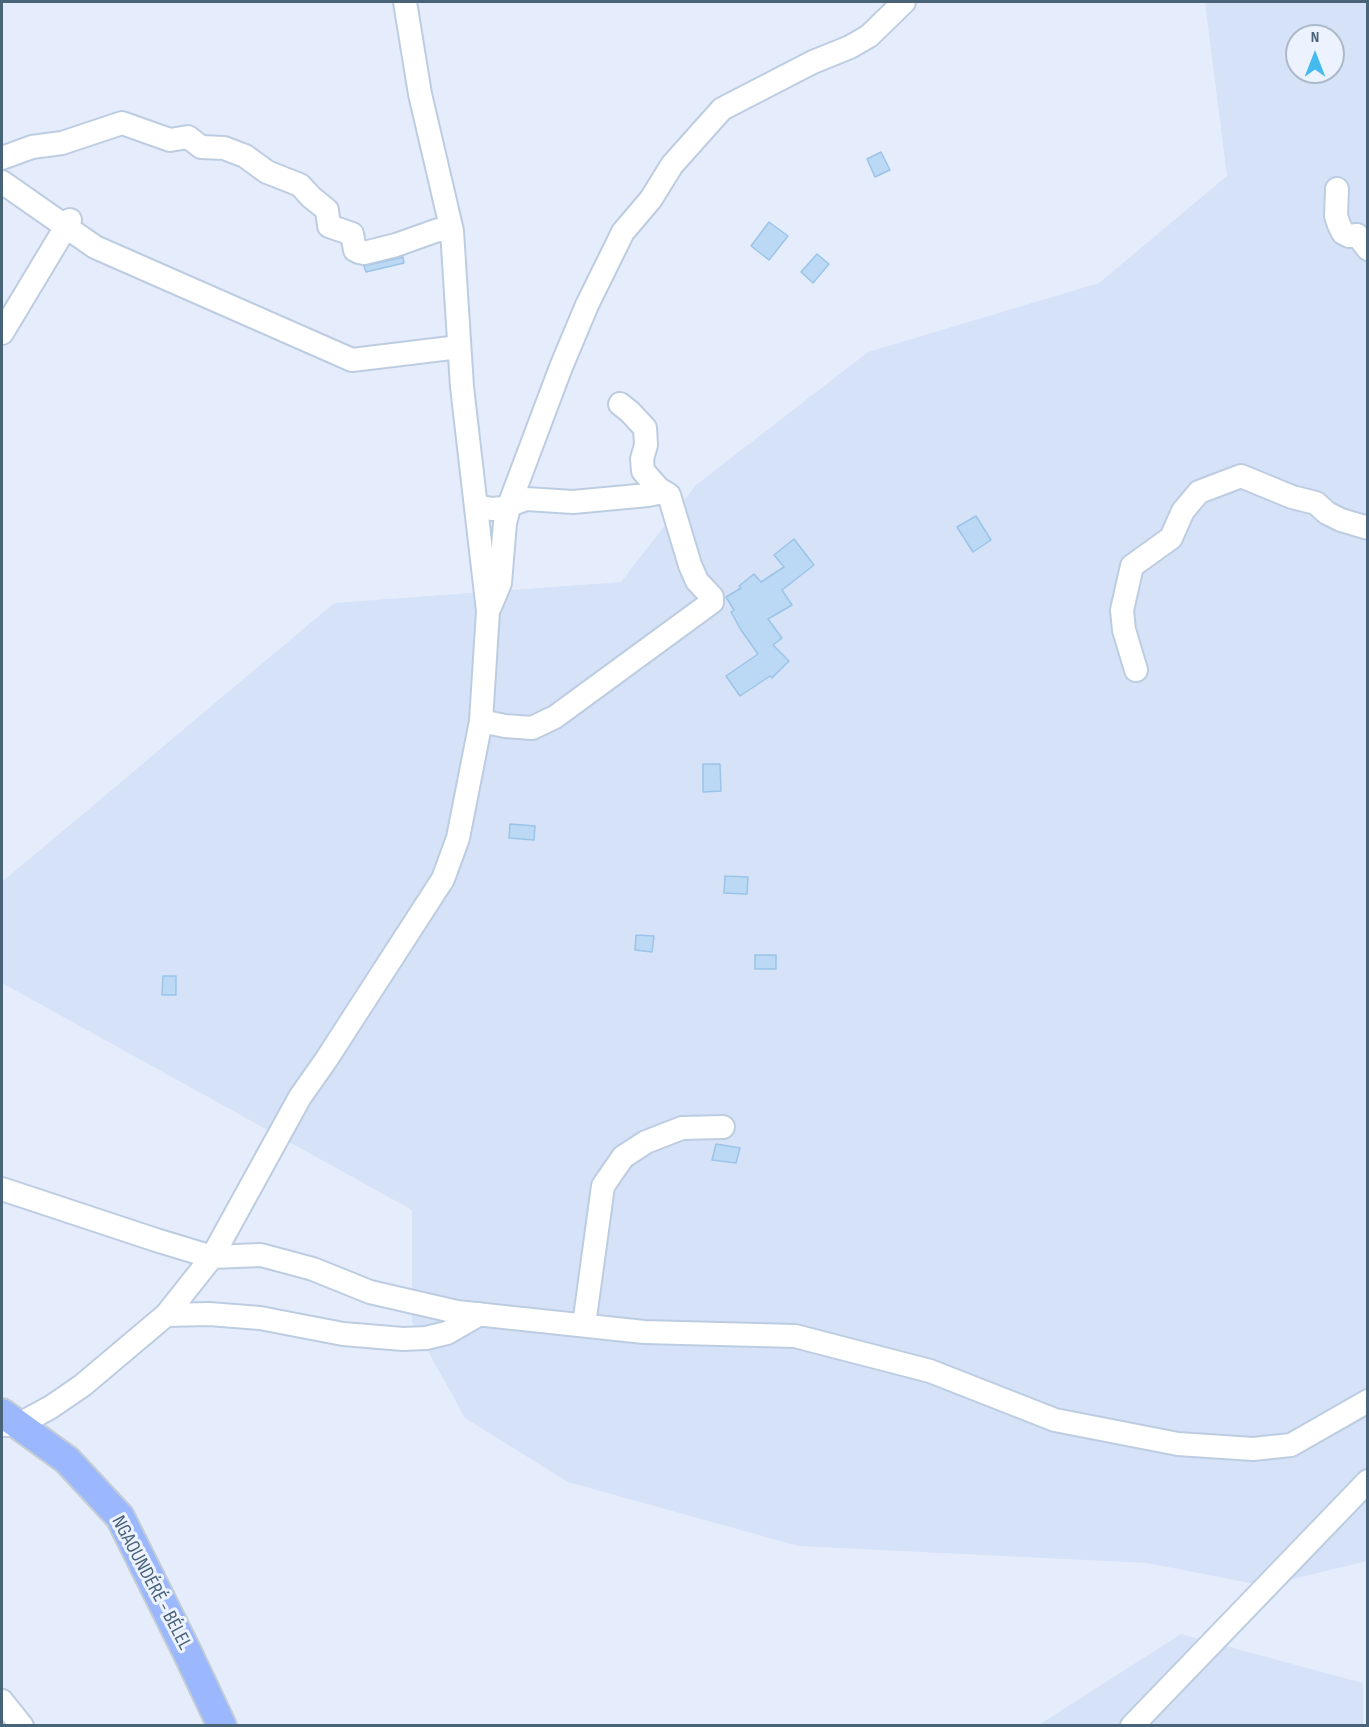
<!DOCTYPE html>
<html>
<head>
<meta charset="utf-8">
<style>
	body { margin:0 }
	#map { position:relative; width:1369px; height:1727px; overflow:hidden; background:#e5edfd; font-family:"Sofia Sans Condensed",sans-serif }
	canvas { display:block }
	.frame { position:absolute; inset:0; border:3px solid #496378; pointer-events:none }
	.north { position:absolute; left:1285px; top:24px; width:60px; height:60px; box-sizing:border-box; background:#edf2ff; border:2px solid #abb9c9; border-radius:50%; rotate:0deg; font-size:16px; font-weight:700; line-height:24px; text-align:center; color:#496378 }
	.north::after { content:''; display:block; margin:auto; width:21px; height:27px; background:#44baee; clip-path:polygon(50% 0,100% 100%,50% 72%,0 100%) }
</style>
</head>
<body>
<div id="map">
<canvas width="1369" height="1727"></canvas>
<div class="frame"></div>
<div class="north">N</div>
</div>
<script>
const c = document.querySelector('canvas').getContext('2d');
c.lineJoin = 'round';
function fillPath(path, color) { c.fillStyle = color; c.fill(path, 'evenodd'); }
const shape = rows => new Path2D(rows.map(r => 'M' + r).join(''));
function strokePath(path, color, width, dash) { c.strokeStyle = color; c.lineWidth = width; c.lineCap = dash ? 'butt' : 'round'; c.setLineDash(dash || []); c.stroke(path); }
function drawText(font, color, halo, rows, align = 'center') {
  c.font = font + ' "Sofia Sans Condensed",sans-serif'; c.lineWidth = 6; c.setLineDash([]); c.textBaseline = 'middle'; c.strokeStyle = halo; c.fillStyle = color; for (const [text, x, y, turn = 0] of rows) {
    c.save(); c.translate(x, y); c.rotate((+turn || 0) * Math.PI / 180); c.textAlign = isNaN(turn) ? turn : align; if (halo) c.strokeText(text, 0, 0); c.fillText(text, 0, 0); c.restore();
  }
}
fillPath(shape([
	[1205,2,1367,2,1367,1561,1265,1586,1147,1563,798,1546,568,1482,465,1418,412,1322,412,1210,2,983,2,882,334,603,621,582,696,485,868,352,1099,283,1227,176],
	[1297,36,1333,36,1333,72,1297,72],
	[1181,1634,1363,1683,1363,1725,1037,1726]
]), '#d6e2f8');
const building = shape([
	[881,152,890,170,875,177,867,159,881,152],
	[769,222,788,236,769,260,751,246,769,222],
	[817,254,829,264,813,283,801,272,817,254],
	[403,257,404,263,366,272,364,266,403,257],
	[976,516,991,540,973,552,957,527,976,516],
	[794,539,814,565,782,590,792,605,768,619,782,638,773,645,789,661,772,678,770,676,740,696,726,676,758,654,741,630,731,612,734,610,726,597,741,588,739,586,754,574,761,582,784,567,774,555,794,539],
	[703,764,720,764,721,791,703,792,703,764],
	[510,824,535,826,534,840,509,838,510,824],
	[725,876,748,877,747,894,724,893,725,876],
	[636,935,654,936,652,952,635,950,636,935],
	[755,955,776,955,776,969,755,969,755,955],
	[163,976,176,976,176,995,162,995,163,976],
	[716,1144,740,1148,736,1163,712,1160,716,1144]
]);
fillPath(building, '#bbd9f4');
strokePath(building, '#9bc4e8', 1.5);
const minor = shape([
	[2,158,32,147,62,143,122,123,170,140,188,137,201,147,224,148,245,156,267,172,300,185,311,197,327,210,329,226,352,234,355,250,359,252,364,253,396,245,438,230,452,231],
	[2,182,95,247,352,360,459,347],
	[1337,189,1336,216,1339,225,1343,233,1349,236,1357,235,1368,249],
	[2,333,70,220],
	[476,506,492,509,502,508,526,499,573,502,648,495,663,492],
	[490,607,500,583,505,523,511,500,561,367,587,305,623,232,651,199,672,165,722,109,813,62,850,47,869,36,904,2],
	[1136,670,1124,630,1122,610,1132,566,1171,538,1183,511,1199,492,1241,476,1292,497,1316,503,1327,513,1341,520,1368,528],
	[481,721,505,726,532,728,555,717,712,602,712,597,697,581,690,565,669,495,659,489,643,471,642,459,646,445,645,428,630,412,620,404],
	[2,1189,156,1240,212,1257,261,1255,313,1269,370,1292,457,1312,644,1332,795,1336,930,1371,1055,1420,1178,1444,1253,1449,1291,1445,1368,1401],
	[166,1315,209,1314,260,1318,343,1334,403,1339,426,1338,447,1333,480,1314],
	[584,1325,603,1186,623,1157,646,1142,682,1128,723,1127],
	[3,1425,18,1425,51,1407,83,1385,166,1315,212,1257,300,1097,326,1060,443,879,458,838,481,721,488,611,462,387,452,231,420,94,405,2],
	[2,1701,22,1726],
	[1132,1726,1368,1481]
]);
const major = shape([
	[2,1413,67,1460,120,1517,188,1654,222,1726]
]);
strokePath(minor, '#bdcde1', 26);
strokePath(major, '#c5cdd4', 32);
strokePath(minor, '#fff', 22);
strokePath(major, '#9bb8ff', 28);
drawText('20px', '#496378', '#edf2ff', [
	["NGAOUNDÉRÉ - BÉLEL",151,1583,62]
]);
</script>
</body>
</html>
